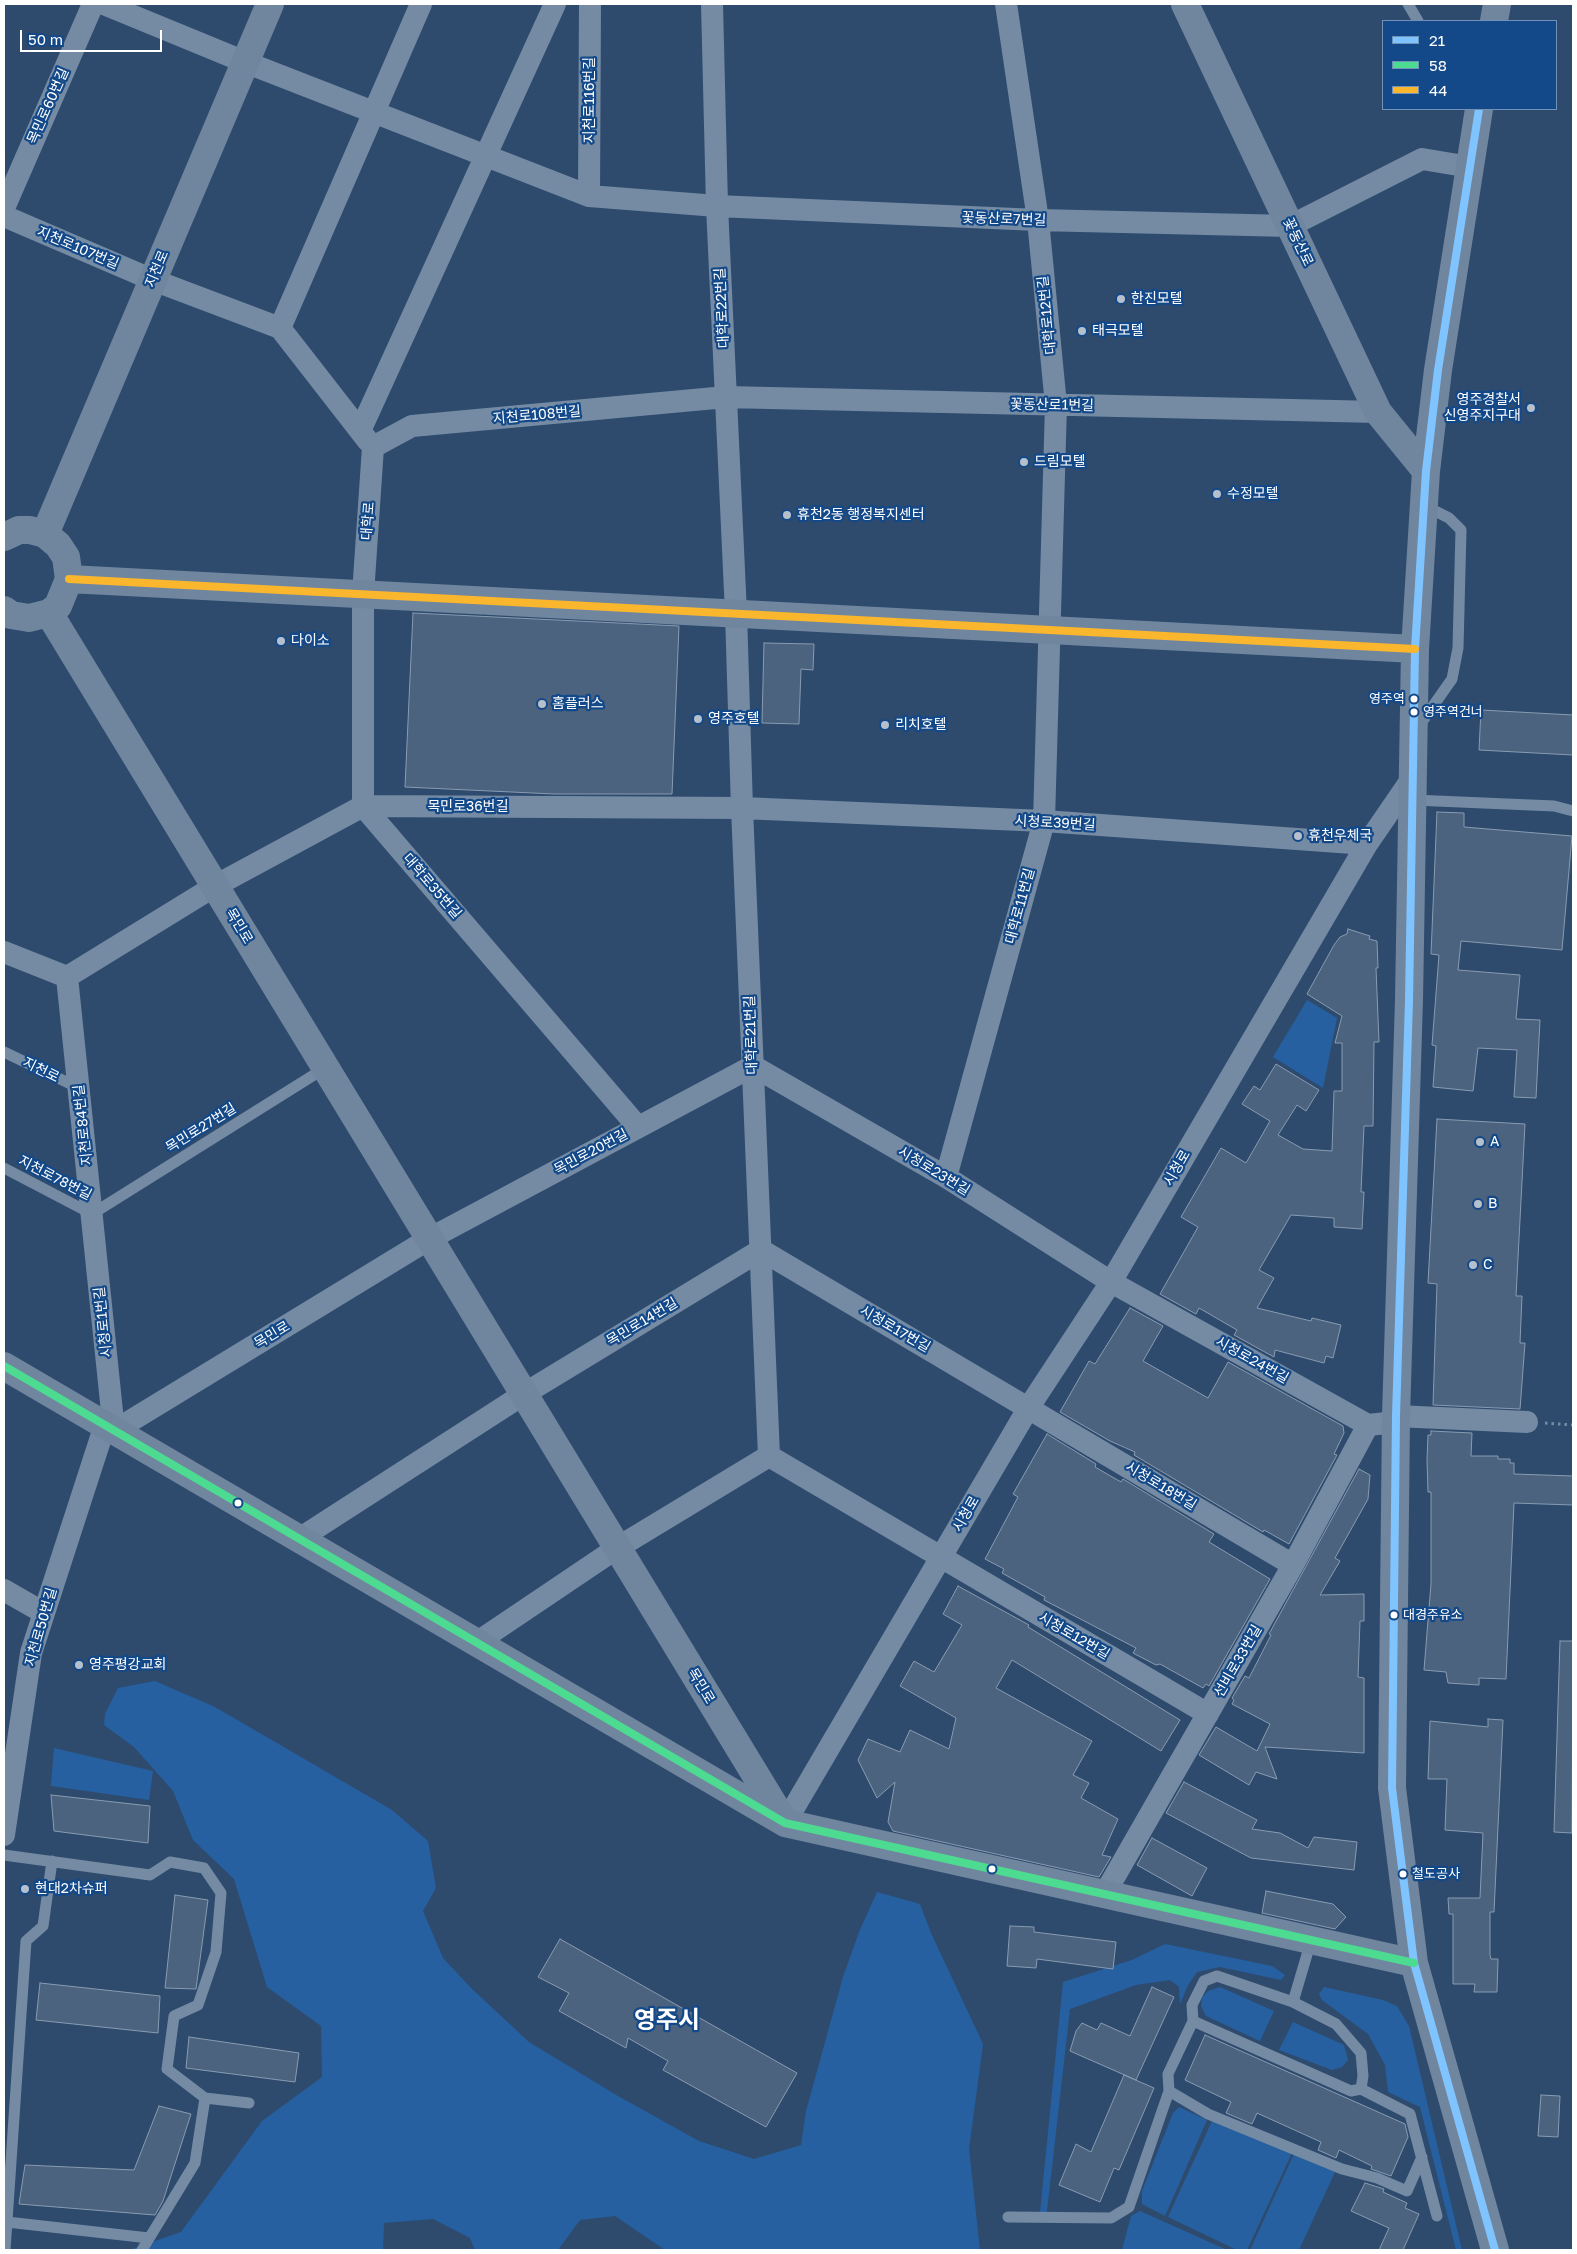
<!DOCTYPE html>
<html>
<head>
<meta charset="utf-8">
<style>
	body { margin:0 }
	#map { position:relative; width:1577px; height:2254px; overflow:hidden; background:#2e4b6e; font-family:"Golos Text",sans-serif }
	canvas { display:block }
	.frame { position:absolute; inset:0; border:5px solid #fff; pointer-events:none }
	.legend { position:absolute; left:1382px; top:20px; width:175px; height:90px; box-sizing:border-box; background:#134989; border:1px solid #7192b8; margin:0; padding:6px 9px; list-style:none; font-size:15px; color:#fff }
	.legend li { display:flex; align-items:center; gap:10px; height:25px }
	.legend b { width:25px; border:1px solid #7192b8 }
	.scale { position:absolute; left:20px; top:30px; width:142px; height:22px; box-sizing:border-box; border:2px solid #fff; border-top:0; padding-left:6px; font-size:15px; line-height:18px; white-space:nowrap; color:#fff; -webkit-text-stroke:4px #134989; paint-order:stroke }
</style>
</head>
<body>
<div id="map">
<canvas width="1577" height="2254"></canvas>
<div class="frame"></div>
<ul class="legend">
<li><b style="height:6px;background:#80c4ff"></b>21</li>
<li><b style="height:6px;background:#4ddb92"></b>58</li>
<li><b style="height:6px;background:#fab62d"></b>44</li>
</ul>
<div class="scale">50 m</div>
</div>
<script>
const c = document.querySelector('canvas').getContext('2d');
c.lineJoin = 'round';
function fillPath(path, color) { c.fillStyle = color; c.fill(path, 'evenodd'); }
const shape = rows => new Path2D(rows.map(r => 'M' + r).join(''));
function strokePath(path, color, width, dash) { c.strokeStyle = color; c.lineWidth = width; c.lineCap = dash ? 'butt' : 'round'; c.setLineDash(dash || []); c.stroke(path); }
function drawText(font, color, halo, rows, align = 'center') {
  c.font = font + ' "Golos Text","Noto Sans KR",sans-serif'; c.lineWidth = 4.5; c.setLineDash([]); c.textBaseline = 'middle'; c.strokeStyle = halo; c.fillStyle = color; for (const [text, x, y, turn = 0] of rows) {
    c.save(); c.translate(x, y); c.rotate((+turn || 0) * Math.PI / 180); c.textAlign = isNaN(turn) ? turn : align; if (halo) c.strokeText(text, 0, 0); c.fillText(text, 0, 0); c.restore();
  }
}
fillPath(shape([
	[1307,1000,1337,1018,1323,1088,1273,1057],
	[155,1681,215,1707,392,1810,428,1841,436,1888,423,1911,443,1958,471,1988,529,2042,618,2096,699,2141,754,2159,801,2145,806,2111,843,1977,859,1932,877,1892,920,1904,931,1933,983,2044,969,2149,980,2250,665,2250,615,2216,580,2220,558,2250,475,2250,470,2238,433,2219,384,2223,383,2250,129,2250,181,2232,262,2121,322,2077,321,2026,267,1987,234,1879,193,1840,173,1791,134,1747,104,1725,105,1714,118,1688],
	[54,1748,153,1771,149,1800,51,1786],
	[1165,1944,1272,1966,1285,1975,1281,1980,1220,1967,1197,1972,1188,1985,1180,2004,1179,1987,1170,1980,1136,1985,1070,2009,1047,2211,1045,2215,1040,2212,1063,1982,1132,1960],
	[1220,1987,1274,2011,1260,2041,1206,2016,1201,2006,1202,1998,1208,1991],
	[1324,1987,1383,2000,1397,2006,1409,2026,1462,2250,1456,2250,1420,2107,1388,2092,1385,2065,1368,2034,1322,2000,1319,1994],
	[1293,2022,1344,2045,1348,2060,1342,2067,1332,2070,1279,2050],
	[1179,2107,1207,2120,1165,2216,1142,2204,1142,2191,1173,2113],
	[1212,2121,1292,2153,1247,2250,1237,2250,1168,2217],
	[1294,2154,1335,2172,1299,2250,1250,2250],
	[1140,2211,1227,2250,1122,2250,1131,2216]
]), '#2660a0');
const building = shape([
	[413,613,679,626,672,794,554,794,405,787,413,613],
	[764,643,814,644,813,670,801,669,799,724,762,723,764,643],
	[1481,710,1573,715,1573,755,1479,750,1481,710],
	[1437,812,1464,813,1464,827,1572,836,1562,950,1461,941,1458,970,1520,975,1516,1019,1540,1020,1536,1098,1514,1097,1517,1050,1478,1048,1473,1091,1433,1087,1436,1046,1432,1045,1439,955,1431,954,1437,812],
	[1348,929,1370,936,1369,939,1377,941,1378,968,1376,968,1379,1042,1374,1042,1373,1126,1364,1126,1361,1192,1364,1192,1362,1229,1334,1227,1334,1218,1291,1215,1259,1270,1274,1278,1257,1308,1311,1321,1312,1318,1341,1325,1333,1358,1326,1356,1324,1363,1275,1350,1274,1357,1234,1335,1237,1330,1199,1308,1196,1314,1160,1294,1198,1227,1181,1217,1221,1148,1246,1163,1270,1121,1242,1104,1254,1086,1260,1090,1276,1064,1319,1090,1306,1111,1297,1105,1278,1135,1303,1149,1332,1151,1334,1091,1342,1091,1342,1043,1335,1043,1342,1016,1307,994,1334,945,1340,937,1347,934,1348,929],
	[1437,1119,1525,1124,1516,1296,1522,1296,1520,1343,1525,1343,1520,1409,1433,1405,1437,1284,1428,1283,1437,1119],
	[1130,1308,1163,1326,1143,1361,1208,1398,1228,1362,1343,1426,1344,1433,1334,1454,1337,1455,1289,1544,1264,1530,1263,1532,1134,1455,1135,1452,1110,1441,1060,1412,1089,1361,1095,1364,1130,1308],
	[1431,1431,1472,1433,1471,1456,1498,1456,1498,1459,1510,1459,1510,1463,1514,1463,1514,1474,1573,1476,1573,1505,1514,1503,1506,1679,1479,1678,1479,1685,1448,1683,1446,1672,1424,1670,1431,1584,1431,1492,1428,1492,1427,1460,1428,1435,1431,1435,1431,1431],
	[1047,1434,1096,1464,1095,1467,1121,1482,1123,1479,1214,1534,1209,1542,1270,1579,1209,1686,1206,1684,1203,1688,1160,1664,1156,1665,1133,1653,1136,1648,1044,1600,1045,1597,1002,1573,1004,1569,985,1559,1018,1497,1013,1494,1047,1434],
	[1359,1469,1370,1475,1368,1499,1335,1558,1340,1561,1320,1595,1364,1594,1364,1621,1360,1621,1358,1677,1364,1678,1364,1753,1265,1747,1277,1779,1256,1772,1249,1785,1199,1755,1216,1727,1257,1751,1270,1724,1232,1704,1234,1700,1232,1698,1245,1676,1249,1678,1271,1635,1269,1634,1359,1469],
	[958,1586,1029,1625,1028,1627,1180,1720,1161,1751,1012,1660,996,1688,1092,1741,1073,1775,1089,1783,1081,1798,1118,1819,1102,1855,1111,1857,1099,1877,893,1831,888,1822,895,1782,877,1798,858,1760,868,1739,900,1752,910,1730,949,1749,956,1718,900,1686,914,1661,934,1672,962,1625,943,1614,958,1586],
	[1560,1641,1573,1641,1572,1833,1554,1832,1560,1641],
	[1488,1719,1503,1720,1494,1912,1490,1912,1490,1955,1491,1959,1498,1959,1497,1992,1474,1992,1475,1984,1453,1984,1453,1914,1449,1914,1448,1898,1480,1898,1483,1833,1445,1830,1447,1779,1428,1779,1430,1721,1488,1727,1488,1719],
	[1184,1782,1257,1820,1252,1829,1280,1833,1308,1848,1314,1837,1357,1842,1354,1870,1251,1858,1166,1813,1184,1782],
	[51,1795,150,1806,148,1843,54,1831,51,1795],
	[1152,1838,1207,1868,1192,1896,1137,1865,1152,1838],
	[1266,1891,1333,1904,1346,1917,1335,1929,1262,1913,1266,1891],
	[175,1895,208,1900,196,1989,165,1988,175,1895],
	[1010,1926,1034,1927,1034,1932,1116,1942,1113,1969,1037,1959,1036,1968,1007,1966,1010,1926],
	[560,1939,797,2073,766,2127,663,2070,668,2061,628,2038,626,2048,559,2011,569,1993,538,1977,560,1939],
	[40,1983,160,1996,158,2033,36,2020,40,1983],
	[1152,1987,1174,1997,1136,2080,1070,2051,1076,2031,1082,2023,1097,2030,1101,2023,1130,2036,1152,1987],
	[1205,2035,1405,2124,1408,2137,1391,2176,1371,2169,1372,2166,1339,2150,1336,2158,1318,2150,1321,2142,1257,2113,1252,2124,1226,2113,1231,2102,1185,2080,1205,2035],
	[189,2037,299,2053,295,2082,186,2068,189,2037],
	[1124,2075,1154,2088,1119,2170,1114,2168,1100,2202,1059,2185,1076,2144,1091,2152,1124,2075],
	[1541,2095,1560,2096,1558,2137,1538,2136,1541,2095],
	[159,2106,191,2114,163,2201,155,2215,19,2204,25,2165,134,2170,159,2106],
	[1365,2183,1384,2189,1383,2192,1407,2203,1405,2208,1419,2214,1403,2250,1379,2250,1389,2228,1351,2211,1365,2183]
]);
fillPath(building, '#4b637e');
strokePath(building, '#899bb1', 1);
strokePath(shape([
	[1545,1423,1573,1425]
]), '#758ba4', 3, [2.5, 4]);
strokePath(shape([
	[1408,4,1418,21],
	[1419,726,1452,679,1458,648,1461,530,1449,518,1425,506],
	[1413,800,1554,806,1573,811],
	[4,1052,79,1088],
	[4,1168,92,1214,325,1068],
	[4,1855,150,1875,170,1862,204,1868,221,1893,216,1952,198,2005,174,2016,167,2069,205,2098,195,2163,142,2250],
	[1293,2002,1336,2024,1361,2053,1363,2076,1361,2089,1410,2114,1437,2216],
	[1193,2021,1351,2091,1361,2089],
	[1169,2091,1208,2114,1342,2169,1377,2178,1407,2191,1422,2157],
	[205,2098,249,2103],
	[1008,2217,1111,2218,1129,2207,1169,2091,1168,2074,1193,2021,1192,2005,1204,1981,1217,1976,1293,2002,1311,1941],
	[7,2222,149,2238],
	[5,2250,26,1941,43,1926,52,1861]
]), '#758ba4', 11);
strokePath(shape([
	[104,4,245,62,589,196,717,206,1038,220,1290,226,1422,159,1470,167],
	[712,4,717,206,736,613,742,808,769,1456],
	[589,196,590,4],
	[4,208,93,4],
	[4,216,153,280,280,328,368,441],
	[280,328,421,4],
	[360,431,555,4],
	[373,447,412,426,726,397,1378,412],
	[373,447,363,594,363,806,638,1127],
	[4,952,67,977],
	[67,977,114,1431,429,1239,753,1066,946,1177,1111,1282,1368,1425,1396,1422],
	[67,977,215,886,363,806,742,808,1044,821,1367,844],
	[946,1177,1044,821,1056,405,1038,220,1006,4],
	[1396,1416,1527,1422],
	[769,1456,1208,1714],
	[299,1539,524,1394,761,1250,1293,1565],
	[4,1590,44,1613],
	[476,1643,617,1548,769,1456],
	[785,1823,1029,1407,1111,1282,1367,844,1413,777],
	[4,1835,31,1653,105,1425],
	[1104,1895,1293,1565,1368,1425]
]), '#758ba4', 22);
strokePath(shape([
	[1185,4,1378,412,1426,471],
	[1494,21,1497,4],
	[1479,109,1438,370,1426,471,1415,649,1409,1000,1396,1416,1392,1788,1414,1963,1495,2250],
	[45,534,270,4],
	[4,537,19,530,30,530,45,534,58,545,66,557,69,579,58,606,49,613,29,618,11,615,4,610],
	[69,579,1415,649],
	[49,613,783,1820],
	[4,1366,785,1823,1414,1963]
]), '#70869f', 28);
strokePath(shape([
	[1479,109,1438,370,1426,471,1415,649,1409,1000,1396,1416,1392,1788,1414,1963,1495,2250]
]), '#80c4ff', 8);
strokePath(shape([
	[4,1366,785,1823,1414,1963]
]), '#4ddb92', 8);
strokePath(shape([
	[69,579,1415,649]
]), '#fab62d', 8);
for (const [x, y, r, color] of [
	[1121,299,5,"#b6c0cc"],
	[1082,331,5,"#b6c0cc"],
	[1531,408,5,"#b6c0cc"],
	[1024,462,5,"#b6c0cc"],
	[1217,494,5,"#b6c0cc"],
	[787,515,5,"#b6c0cc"],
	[281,641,5,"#b6c0cc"],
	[1414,699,4.5,"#fff"],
	[542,704,5,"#b6c0cc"],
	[1414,712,4.5,"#fff"],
	[698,719,5,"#b6c0cc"],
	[885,725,5,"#b6c0cc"],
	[1298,836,5,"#b6c0cc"],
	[1480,1142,5,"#b6c0cc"],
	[1478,1204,5,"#b6c0cc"],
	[1473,1265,5,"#b6c0cc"],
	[238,1503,4.5,"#fff"],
	[1394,1615,4.5,"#fff"],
	[79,1665,5,"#b6c0cc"],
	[992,1869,4.5,"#fff"],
	[1403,1874,4.5,"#fff"],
	[25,1889,5,"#b6c0cc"]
]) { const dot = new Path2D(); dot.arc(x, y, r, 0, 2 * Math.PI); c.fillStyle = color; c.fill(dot); strokePath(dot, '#134989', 2); }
drawText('13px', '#fff', '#134989', [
	["영주역",1405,699,"right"],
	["영주역건너",1423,712],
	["대경주유소",1403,1615],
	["철도공사",1412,1874]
], 'left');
drawText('14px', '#fff', '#134989', [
	["지천로116번길",590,100,-90],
	["목민로60번길",48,106,-66],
	["꽃동산로7번길",1004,219,2],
	["꽃동산로",1298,242,65],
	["지천로107번길",78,248,23],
	["지천로",157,269,-67],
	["대학로22번길",722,308,-93],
	["대학로12번길",1047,315,-96],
	["꽃동산로1번길",1052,405,1],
	["지천로108번길",537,415,-5],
	["대학로",368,521,-86],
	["목민로36번길",468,807],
	["시청로39번길",1055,823,3],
	["대학로35번길",432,886,49],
	["대학로11번길",1020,906,-75],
	["목민로",239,926,59],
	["대학로21번길",751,1035,-92],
	["지천로",41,1070,26],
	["지천로84번길",83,1125,-96],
	["목민로27번길",201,1128,-32],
	["목민로20번길",591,1152,-28],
	["시청로",1177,1168,-60],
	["시청로23번길",934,1171,31],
	["지천로78번길",55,1178,27],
	["시청로1번길",103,1322,-96],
	["목민로14번길",642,1322,-31],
	["시청로17번길",895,1329,30],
	["목민로",272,1335,-31],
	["시청로24번길",1252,1360,29],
	["시청로18번길",1161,1486,31],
	["시청로",966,1514,-60],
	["지천로50번길",41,1627,-74],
	["시청로12번길",1074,1636,30],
	["선비로33번길",1238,1661,-60],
	["목민로",701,1686,59]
]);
drawText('14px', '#fff', '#134989', [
	["한진모텔",1131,299],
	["태극모텔",1092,331],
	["영주경찰서",1521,400,"right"],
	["신영주지구대",1521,416,"right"],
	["드림모텔",1034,462],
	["수정모텔",1227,494],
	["휴천2동 행정복지센터",797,515],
	["다이소",291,641],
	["홈플러스",552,704],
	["영주호텔",708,719],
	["리치호텔",895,725],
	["휴천우체국",1308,836],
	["A",1490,1142],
	["B",1488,1204],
	["C",1483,1265],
	["영주평강교회",89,1665],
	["현대2차슈퍼",35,1889]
], 'left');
drawText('bold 24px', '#fff', '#134989', [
	["영주시",667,2020]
]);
</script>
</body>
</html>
